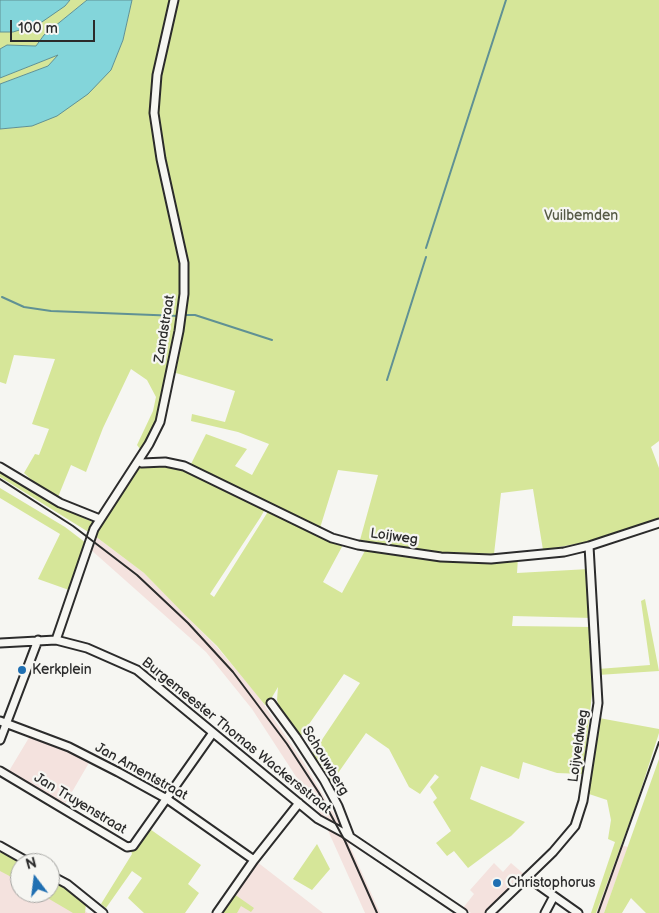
<!DOCTYPE html>
<html>
<head>
<meta charset="utf-8">
<style>
	body { margin:0 }
	#map { position:relative; width:659px; height:913px; overflow:hidden; background:#f6f6f2; font-family:"Balsamiq Sans",sans-serif }
	canvas { display:block }
	.north { position:absolute; left:10px; top:853px; width:50px; height:50px; box-sizing:border-box; background:#f6f6f2; border:1px solid #a5a5a2; border-radius:50%; rotate:345deg; font-size:14px; font-weight:700; line-height:20px; text-align:center; color:#2b2b2b }
	.north::after { content:''; display:block; margin:auto; width:18px; height:22px; background:#1f6fb2; clip-path:polygon(50% 0,100% 100%,50% 72%,0 100%) }
	.scale { position:absolute; left:10px; top:20px; width:85px; height:22px; box-sizing:border-box; border:2px solid #2b2b2b; border-top:0; padding-left:6px; font-size:15px; line-height:18px; white-space:nowrap; color:#2b2b2b; -webkit-text-stroke:4px #f6f6f2; paint-order:stroke }
</style>
</head>
<body>
<div id="map">
<canvas width="659" height="913"></canvas>
<div class="north">N</div>
<div class="scale">100 m</div>
</div>
<script>
const c = document.querySelector('canvas').getContext('2d');
c.lineJoin = 'round';
function fillPath(path, color) { c.fillStyle = color; c.fill(path, 'evenodd'); }
const shape = rows => new Path2D(rows.map(r => 'M' + r).join(''));
function strokePath(path, color, width, dash) { c.strokeStyle = color; c.lineWidth = width; c.lineCap = dash ? 'butt' : 'round'; c.setLineDash(dash || []); c.stroke(path); }
function drawText(font, color, halo, rows, align = 'center') {
  c.font = font + ' "Balsamiq Sans",sans-serif'; c.lineWidth = 4.5; c.setLineDash([]); c.textBaseline = 'middle'; c.strokeStyle = halo; c.fillStyle = color; for (const [text, x, y, turn = 0] of rows) {
    c.save(); c.translate(x, y); c.rotate((+turn || 0) * Math.PI / 180); c.textAlign = isNaN(turn) ? turn : align; if (halo) c.strokeText(text, 0, 0); c.fillText(text, 0, 0); c.restore();
  }
}
fillPath(shape([
	[95,536,144,573,216,646,256,693,304,763,340,824,380,913,365,913,321,815,252,709,206,652,90,549],
	[30,736,90,761,65,804,9,771],
	[620,845,628,847,604,913,596,913],
	[0,850,20,864,20,893,50,893,50,886,88,913,0,913],
	[252,858,323,913,215,913],
	[494,863,503,872,511,863,525,875,486,913,471,913,463,908,474,894,470,890]
]), '#f4e2de');
fillPath(shape([
	[70,0,87,0,44,35,36,46,8,45,0,49,0,32,13,32,65,6],
	[132,0,170,0,155,65,152,93,152,124,170,208,168,208,169,218,173,224,180,260,179,313,160,411,143,448,140,449,137,445,153,411,156,397,147,380,131,369,103,428,86,472,71,465,58,497,35,483,24,473,35,454,39,455,49,429,32,424,55,359,14,355,6,384,0,382,0,129,32,126,111,70,123,40],
	[177,0,659,0,659,441,651,447,659,468,659,519,597,540,543,550,533,489,501,493,494,554,437,552,360,540,378,475,338,470,320,528,190,466,206,434,247,449,235,466,252,475,269,444,238,432,191,421,192,414,225,422,235,391,176,373,186,304,186,260,164,155,157,102,162,59],
	[60,54,48,66,0,84,0,78],
	[142,465,167,465,182,468,262,507,264,511,260,518,210,594,214,597,269,510,344,543,323,582,342,593,367,547,449,559,518,558,517,573,589,569,592,618,513,616,512,626,592,627,592,694,583,774,557,773,523,762,519,779,481,766,470,799,525,822,511,836,468,868,454,851,447,856,436,843,451,831,433,802,437,798,430,787,439,777,435,774,420,794,409,787,389,749,366,733,329,786,311,756,360,683,344,674,300,737,280,710,277,700,278,687,268,704,265,705,217,646,185,615,144,573,95,536,101,522,137,467],
	[0,469,69,511,97,524,90,533,0,477],
	[0,488,65,527,86,543,69,590,38,579,60,534,0,498],
	[645,599,659,671,598,675,598,669,650,665,641,601],
	[599,718,659,729,659,733,637,802,596,913,591,913,615,842,608,839,611,820,607,800,586,793],
	[659,759,659,913,646,913,631,898,622,913,604,913],
	[147,827,201,865,188,884,199,893,185,913,144,913,128,898,142,878,132,871,106,908,101,904,132,854,131,851],
	[317,844,330,869,312,890,293,879],
	[3,852,23,863,20,863,19,881,0,871,0,853],
	[50,876,84,899,86,904,85,913,73,913,39,893,50,893],
	[234,894,254,908,251,912,241,906,237,913,222,913]
]), '#d6e699');
const water = shape([
	[0,0,70,0,65,6,39,24,13,32,0,32,0,0],
	[87,0,132,0,123,40,111,70,88,94,57,116,32,126,0,129,0,84,48,66,58,55,0,78,0,49,7,45,36,46,44,35,87,0]
]);
fillPath(water, '#83d5da');
strokePath(water, '#609194', 1);
strokePath(shape([
	[426,248,506,0],
	[2,297,24,307,51,311,179,316],
	[184,315,195,315,272,340],
	[387,380,426,257]
]), '#609194', 2);
const minor = shape([
	[138,461,142,463,165,462,184,466,332,538,358,545,441,557,491,559,564,552,589,546,659,523],
	[0,467,60,503,100,519],
	[56,640,94,529,149,444,160,422,179,331,184,294,184,263,161,159,154,113,157,75,174,0],
	[0,643,56,640,87,648,137,670,318,819,344,833,463,913],
	[271,703,296,737,324,780,338,806,350,837],
	[0,721,69,747,118,772,167,799,254,860],
	[0,740,38,640],
	[0,771,127,847,133,846,212,734],
	[0,846,30,863],
	[50,875,67,884,103,913],
	[527,877,578,913],
	[217,913,254,860,299,803],
	[490,913,553,852,575,826,583,801,598,703,589,546],
	[545,913,554,896]
]);
strokePath(minor, '#2b2b2b', 11);
strokePath(minor, '#f6f6f2', 7);
strokePath(shape([
	[0,479,73,526,137,575,188,623,233,672,287,744,319,793,345,841,377,913],
	[598,913,659,742]
]), '#2b2b2b', 2);
for (const [x, y, r, color] of [
	[22,670,5,"#1f6fb2"],
	[497,883,5,"#1f6fb2"]
]) { const dot = new Path2D(); dot.arc(x, y, r, 0, 2 * Math.PI); c.fillStyle = color; c.fill(dot); strokePath(dot, '#f6f6f2', 2); }
drawText('14px', '#565a46', '#f6f6f2', [
	["Vuilbemden",581,216]
]);
drawText('14px', '#2b2b2b', '#f6f6f2', [
	["Zandstraat",165,329,-81],
	["Loijweg",394,537,8],
	["Burgemeester Thomas Wackersstraat",236,736,39],
	["Loijveldweg",579,746,-82],
	["Schouwberg",325,761,59],
	["Jan Amentstraat",141,772,29],
	["Jan Truyenstraat",80,804,31]
]);
drawText('14px', '#2b2b2b', '#f6f6f2', [
	["Kerkplein",32,670],
	["Christophorus",507,883]
], 'left');
</script>
</body>
</html>
